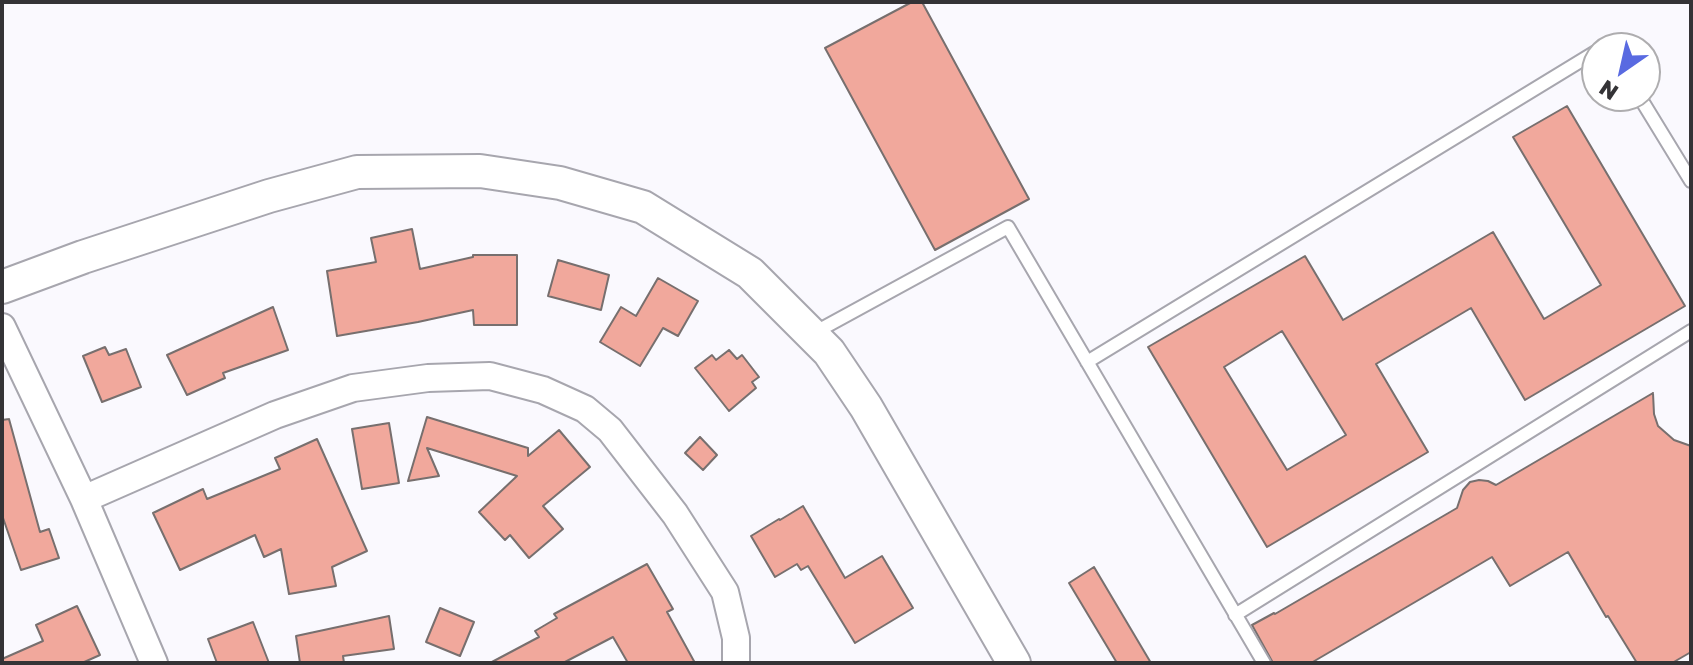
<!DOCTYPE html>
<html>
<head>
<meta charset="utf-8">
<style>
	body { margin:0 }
	#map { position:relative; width:1693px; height:665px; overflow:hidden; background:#faf9fe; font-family:"Golos Text",sans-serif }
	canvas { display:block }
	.frame { position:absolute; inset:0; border:4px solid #343336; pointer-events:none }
	.north { position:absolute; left:1581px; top:32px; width:80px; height:80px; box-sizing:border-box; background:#fff; border:2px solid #aeadaf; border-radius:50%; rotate:214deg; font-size:22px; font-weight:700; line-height:32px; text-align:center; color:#343336 }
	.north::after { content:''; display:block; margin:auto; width:28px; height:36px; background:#596ae1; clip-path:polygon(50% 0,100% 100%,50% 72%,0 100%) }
</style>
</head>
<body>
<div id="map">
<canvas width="1693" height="665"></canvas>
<div class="frame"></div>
<div class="north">N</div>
</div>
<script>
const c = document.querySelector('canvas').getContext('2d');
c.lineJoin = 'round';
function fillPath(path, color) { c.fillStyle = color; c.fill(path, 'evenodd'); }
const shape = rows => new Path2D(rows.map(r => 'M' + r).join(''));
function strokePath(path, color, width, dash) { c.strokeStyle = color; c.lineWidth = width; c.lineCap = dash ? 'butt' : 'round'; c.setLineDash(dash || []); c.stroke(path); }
const building = shape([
	[912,2,922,2,1029,199,935,250,825,48,912,2],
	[1567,106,1685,306,1525,400,1471,308,1376,364,1428,452,1267,547,1148,347,1305,256,1343,320,1493,232,1544,319,1601,285,1513,137,1567,106],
	[1282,331,1346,435,1287,470,1224,367,1282,331],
	[412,229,420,269,473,257,473,255,517,255,517,325,474,325,473,310,418,322,337,336,327,271,376,262,371,238,412,229],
	[558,260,609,275,601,310,548,296,558,260],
	[658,278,698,301,678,336,663,328,640,366,600,342,621,307,636,316,658,278],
	[273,307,288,350,223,373,225,378,187,395,167,355,273,307],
	[105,347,109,355,126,349,141,387,102,402,83,356,105,347],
	[729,350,737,359,742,355,759,377,752,382,756,388,729,411,695,368,712,355,716,360,729,350],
	[1653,393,1654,414,1658,426,1674,440,1691,446,1691,652,1672,663,1637,663,1608,616,1606,617,1568,552,1510,586,1492,557,1311,663,1273,663,1252,625,1274,613,1275,614,1457,508,1463,490,1470,482,1479,480,1488,481,1496,485,1653,393],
	[427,417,528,448,528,456,559,430,590,467,543,506,563,529,529,558,510,535,505,540,479,512,517,476,427,448,439,476,408,481,427,417],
	[9,419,40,532,49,529,59,558,21,570,2,515,2,420,9,419],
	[389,423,399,483,362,489,352,429,389,423],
	[700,437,717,455,703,470,685,453,700,437],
	[317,439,367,551,332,567,336,586,289,594,281,549,264,557,255,535,180,570,153,513,203,489,207,499,280,469,275,458,317,439],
	[803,506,845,578,882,556,913,608,855,643,808,566,801,570,797,564,775,577,751,536,779,519,780,520,803,506],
	[647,564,673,609,667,612,695,663,628,663,613,637,563,663,490,663,539,637,535,631,557,618,554,614,647,564],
	[1094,567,1151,663,1117,663,1069,583,1094,567],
	[77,606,100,655,82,663,2,663,2,659,43,641,36,625,77,606],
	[440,608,474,622,460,656,426,642,440,608],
	[389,616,394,649,343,656,344,663,300,663,296,636,389,616],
	[253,622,269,663,217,663,208,639,253,622]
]);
fillPath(building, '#f1a89c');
strokePath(building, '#776f6e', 2);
const service = shape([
	[1639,96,1691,181],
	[812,334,1008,227,1264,663],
	[1087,362,1597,51],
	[1235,615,1691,331]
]);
const minor = shape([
	[2,327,84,499,154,663],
	[84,499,275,415,353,388,428,378,490,376,543,390,585,409,610,430,675,514,725,592,736,638,736,663]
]);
const tertiary = shape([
	[2,287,83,257,269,196,357,172,480,171,560,183,643,207,750,273,829,352,866,407,1014,663]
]);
strokePath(service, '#a7a6ae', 16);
strokePath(minor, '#a7a6ae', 30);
strokePath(tertiary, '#a7a6ae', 36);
strokePath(service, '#fff', 12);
strokePath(minor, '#fff', 26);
strokePath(tertiary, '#fff', 32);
</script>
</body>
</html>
